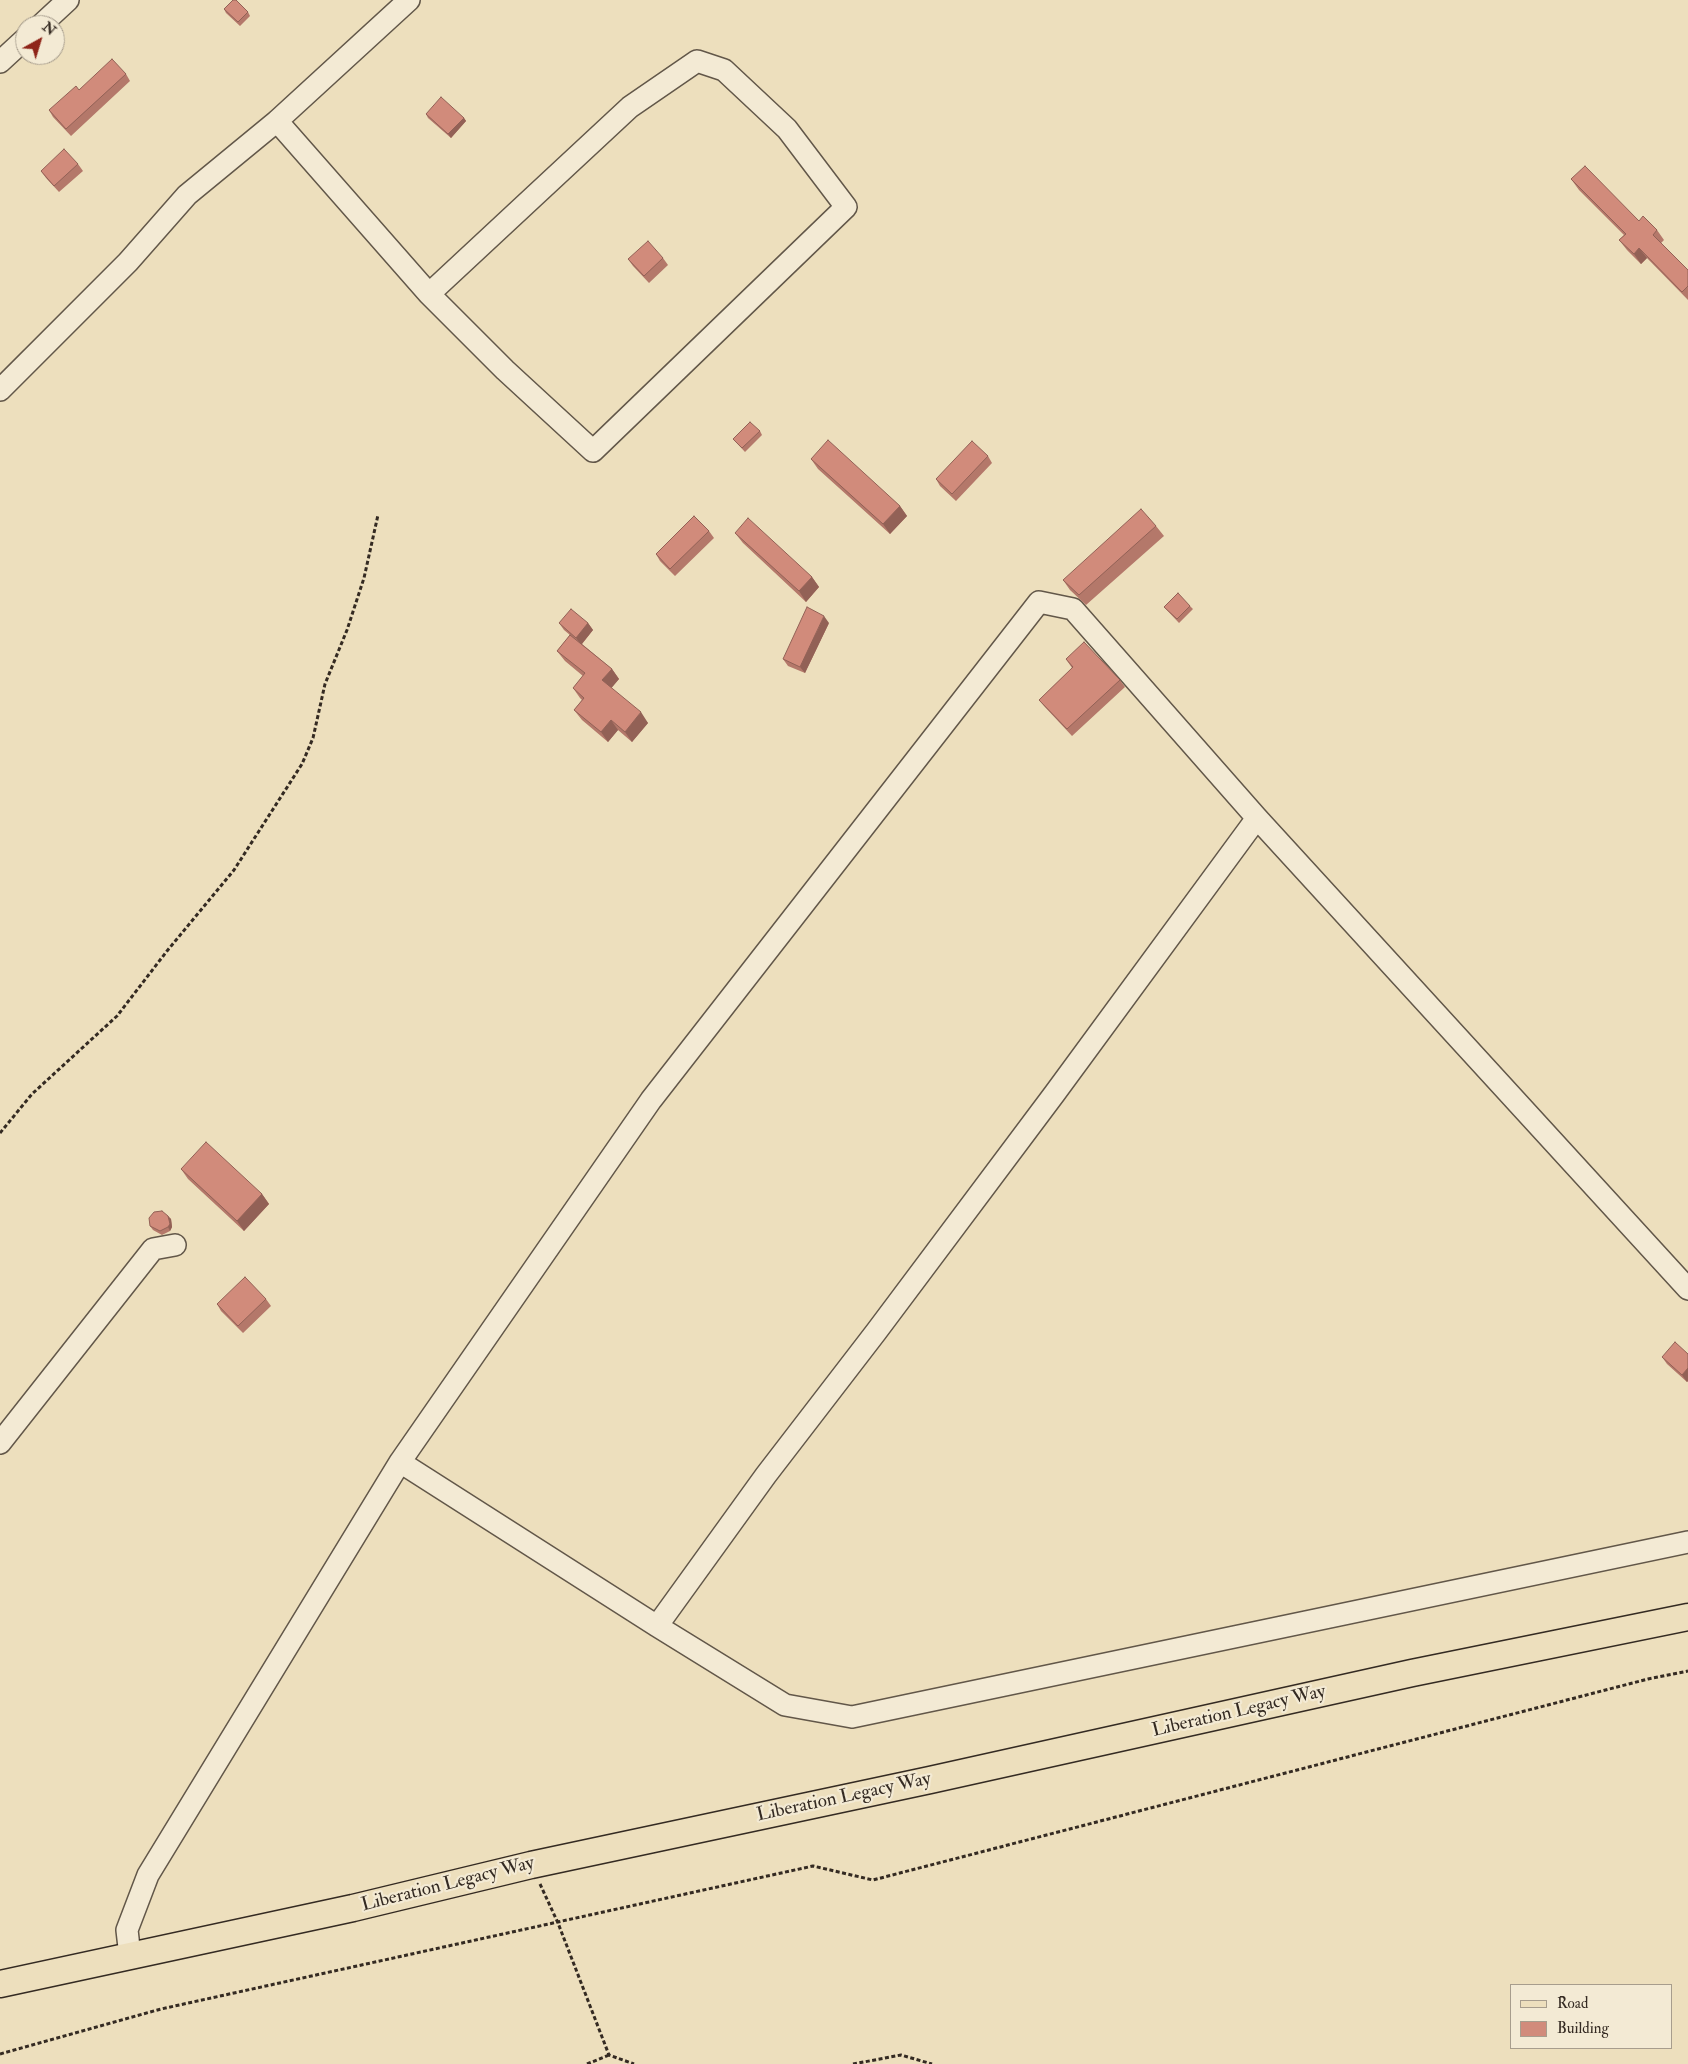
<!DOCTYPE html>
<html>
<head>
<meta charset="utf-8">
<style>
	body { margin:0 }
	#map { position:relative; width:1688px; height:2064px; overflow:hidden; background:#eddfbd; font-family:"IM FELL Double Pica",serif }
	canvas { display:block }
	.legend { position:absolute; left:1510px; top:1984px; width:162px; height:65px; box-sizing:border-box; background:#f3ead4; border:1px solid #a79d8d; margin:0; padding:6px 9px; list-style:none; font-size:15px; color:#342a22 }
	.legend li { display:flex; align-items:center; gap:10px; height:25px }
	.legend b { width:25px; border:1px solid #a79d8d }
	.north { position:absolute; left:15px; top:15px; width:50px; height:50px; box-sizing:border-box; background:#f3ead4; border:1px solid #a79d8d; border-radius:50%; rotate:39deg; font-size:14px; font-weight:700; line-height:20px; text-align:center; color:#342a22 }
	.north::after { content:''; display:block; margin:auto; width:18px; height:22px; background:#8f2418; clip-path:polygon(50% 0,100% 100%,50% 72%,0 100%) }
</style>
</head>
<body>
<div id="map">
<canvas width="1688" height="2064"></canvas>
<ul class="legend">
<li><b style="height:6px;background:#eddfbd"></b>Road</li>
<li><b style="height:14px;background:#d18b7b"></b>Building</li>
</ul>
<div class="north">N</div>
</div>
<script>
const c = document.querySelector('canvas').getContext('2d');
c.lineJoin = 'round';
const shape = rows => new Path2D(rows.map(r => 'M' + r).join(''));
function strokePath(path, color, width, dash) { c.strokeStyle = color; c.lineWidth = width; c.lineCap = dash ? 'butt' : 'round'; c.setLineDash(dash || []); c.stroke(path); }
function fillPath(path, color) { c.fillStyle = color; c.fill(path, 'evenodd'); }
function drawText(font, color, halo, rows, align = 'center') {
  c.font = font + ' "IM FELL Double Pica",serif'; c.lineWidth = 4.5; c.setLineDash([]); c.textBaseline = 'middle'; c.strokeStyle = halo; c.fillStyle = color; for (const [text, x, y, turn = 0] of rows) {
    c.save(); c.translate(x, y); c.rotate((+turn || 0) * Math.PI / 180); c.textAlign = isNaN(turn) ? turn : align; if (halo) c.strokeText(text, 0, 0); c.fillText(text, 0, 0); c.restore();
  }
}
const minor = shape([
	[41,25,68,0],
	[0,62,25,39],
	[277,121,429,294,505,370,593,451,846,207,787,129,724,70,697,61,630,107,429,294],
	[0,390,128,262,187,195,277,121,409,0],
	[0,1443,153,1249,175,1245],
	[400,1462,657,1626,785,1705,852,1717,1688,1542],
	[657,1626,766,1475,876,1332,1055,1093,1257,818],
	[130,1956,127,1930,148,1875,400,1462,651,1100,1039,602,1073,609,1257,818,1688,1289]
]);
const major = shape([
	[0,1984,353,1908,531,1865,930,1780,1412,1673,1688,1617]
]);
strokePath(minor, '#625749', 24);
strokePath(major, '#342a22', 29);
strokePath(shape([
	[0,1133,32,1094,117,1016,167,951,234,870,302,764,313,738,325,684,347,630,364,578,378,515],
	[540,1884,558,1923,609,2055,634,2064],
	[0,2054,161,2009,813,1866,873,1880,1648,1679,1688,1671],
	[587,2064,609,2055],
	[853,2064,901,2055,932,2064]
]), '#342a22', 3, [4, 2.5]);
strokePath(minor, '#f3ead4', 21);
strokePath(major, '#eddfbd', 26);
fillPath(shape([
	[224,9,248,12,250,16,240,26,226,13],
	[126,74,130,81,71,136,53,117,49,110],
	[426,114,464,118,466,121,451,138,428,118],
	[78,164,83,171,59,192,46,178,41,171],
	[1571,179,1639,221,1657,230,1664,240,1661,243,1688,270,1688,300,1647,258,1641,264,1627,250,1619,240,1624,235,1579,190],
	[663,258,668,265,649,283,633,266,628,259],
	[760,431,762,435,745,452,733,439],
	[988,456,992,463,956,501,940,486,936,479],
	[811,459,900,506,907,516,890,534,818,469],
	[1156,526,1164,536,1086,605,1070,590,1063,580],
	[709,531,714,538,675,576,660,561,656,554],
	[735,533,812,577,819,587,806,602,743,543],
	[1190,606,1193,609,1179,623,1164,607],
	[559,623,588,623,593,630,582,644,612,669,619,679,611,688,648,723,632,742,618,730,608,742,582,720,574,710,582,700,580,698,573,688,583,676,565,661,557,651,570,635,564,630],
	[829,623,805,673,788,666,783,659],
	[1066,659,1120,680,1125,687,1072,736,1044,706,1039,700,1072,668],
	[181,1169,262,1194,269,1204,244,1231,188,1179],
	[168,1216,171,1219,172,1227,170,1231,162,1235,153,1230,150,1226],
	[266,1299,271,1306,243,1333,221,1311,217,1304],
	[1688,1354,1688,1381,1687,1382,1667,1364,1662,1357]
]), '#b4786a');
fillPath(shape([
	[464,118,466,121,451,138,448,134],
	[1639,248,1647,258,1641,264,1634,254],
	[900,506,907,516,890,534,883,524],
	[812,577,819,587,806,602,799,591],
	[824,616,829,623,805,673,800,667],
	[588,623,593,630,581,645,576,638],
	[612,669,619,679,609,691,602,680],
	[641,712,648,723,632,742,625,732],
	[611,720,618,730,608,742,601,732],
	[262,1194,269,1204,244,1231,237,1221],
	[168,1216,171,1219,172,1227,170,1231,168,1227],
	[1688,1368,1688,1381,1687,1382,1682,1375]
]), '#926156');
const building = shape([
	[233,0,236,0,248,12,238,22,224,9,233,0],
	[112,59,126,74,66,129,49,110,76,86,79,90,112,59],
	[441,97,464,118,448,134,426,114,441,97],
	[64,149,78,164,54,186,41,171,64,149],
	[1585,166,1639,221,1643,216,1657,230,1653,235,1688,270,1688,286,1682,292,1639,248,1634,254,1619,240,1626,234,1571,179,1585,166],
	[648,241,663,258,644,276,628,259,648,241],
	[750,422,760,431,742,448,733,439,750,422],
	[828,440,900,506,883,524,811,459,828,440],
	[972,441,988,456,952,494,936,479,972,441],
	[1141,509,1156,526,1079,595,1063,580,1141,509],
	[694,516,709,531,670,569,656,554,694,516],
	[748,518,812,577,799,591,735,533,748,518],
	[1178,593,1190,606,1177,619,1164,607,1178,593],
	[807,607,824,616,800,667,783,659,807,607],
	[571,609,588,623,576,638,559,623,571,609],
	[570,635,612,669,602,680,641,712,625,732,611,720,601,732,574,710,584,698,573,688,585,673,557,651,570,635],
	[1084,642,1120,680,1067,729,1039,700,1073,667,1066,659,1084,642],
	[206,1142,262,1194,237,1221,181,1169,206,1142],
	[162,1211,168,1216,170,1224,168,1227,160,1231,150,1226,149,1218,154,1212,162,1211],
	[245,1277,266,1299,238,1326,217,1304,245,1277],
	[1675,1342,1688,1354,1688,1368,1682,1375,1662,1357,1675,1342]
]);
fillPath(building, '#d18b7b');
strokePath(building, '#926156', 1);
drawText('19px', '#342a22', '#f3ead4', [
	["Liberation Legacy Way",1239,1712,-13],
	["Liberation Legacy Way",844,1798,-12],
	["Liberation Legacy Way",448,1885,-14]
]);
</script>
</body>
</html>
